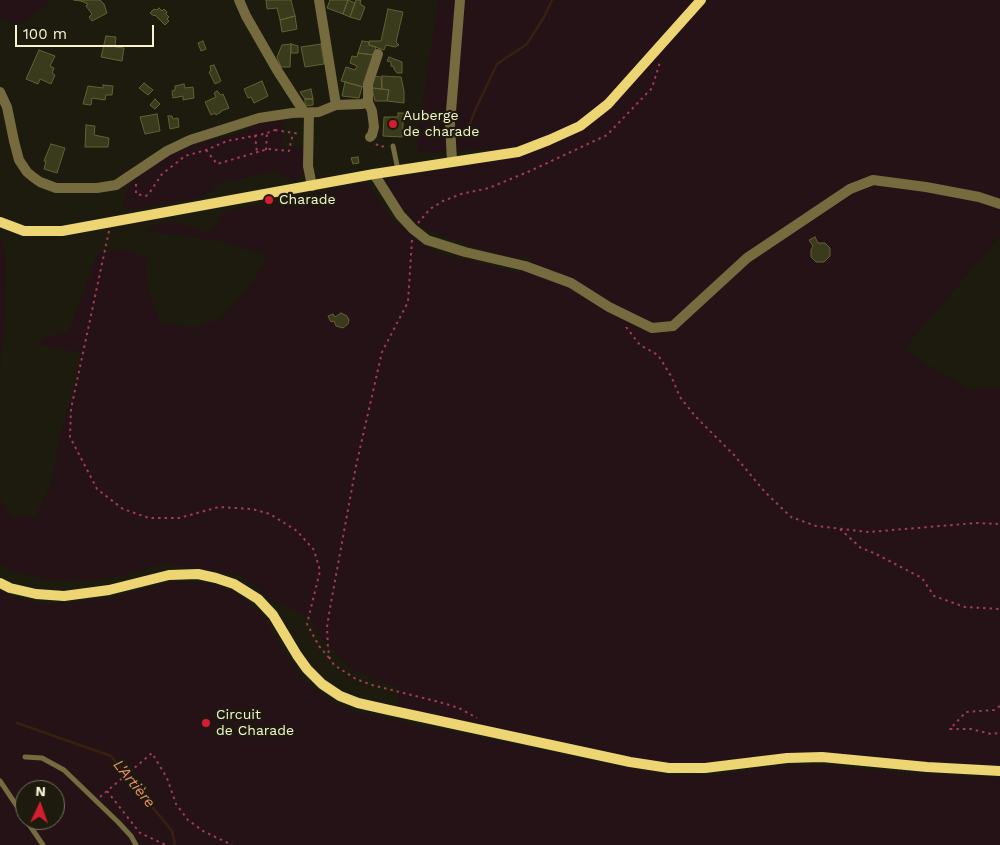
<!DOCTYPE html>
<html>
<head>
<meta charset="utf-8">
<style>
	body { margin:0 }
	#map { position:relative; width:1000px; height:845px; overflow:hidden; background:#1c1b0e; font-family:"Work Sans",sans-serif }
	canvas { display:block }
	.north { position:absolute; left:15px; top:780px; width:50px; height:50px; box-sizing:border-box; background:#1c1b0e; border:1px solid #74725b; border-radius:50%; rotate:3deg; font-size:14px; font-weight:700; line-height:20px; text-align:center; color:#f9f4cf }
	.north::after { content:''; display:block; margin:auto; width:18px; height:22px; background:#d71c32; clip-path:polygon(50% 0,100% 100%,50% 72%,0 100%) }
	.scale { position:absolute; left:15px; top:25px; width:139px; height:22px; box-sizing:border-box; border:2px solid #f9f4cf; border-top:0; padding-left:6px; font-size:15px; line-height:18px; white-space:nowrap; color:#f9f4cf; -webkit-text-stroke:4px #1c1b0e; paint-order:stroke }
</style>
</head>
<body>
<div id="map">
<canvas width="1000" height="845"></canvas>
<div class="north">N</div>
<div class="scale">100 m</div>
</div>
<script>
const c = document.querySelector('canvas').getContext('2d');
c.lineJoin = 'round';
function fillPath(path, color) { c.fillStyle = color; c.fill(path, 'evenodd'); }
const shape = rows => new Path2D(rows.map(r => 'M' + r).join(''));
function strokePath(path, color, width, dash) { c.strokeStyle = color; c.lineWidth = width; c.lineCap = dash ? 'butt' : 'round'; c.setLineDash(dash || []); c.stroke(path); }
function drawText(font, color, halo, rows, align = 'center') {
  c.font = font + ' "Work Sans",sans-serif'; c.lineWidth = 4.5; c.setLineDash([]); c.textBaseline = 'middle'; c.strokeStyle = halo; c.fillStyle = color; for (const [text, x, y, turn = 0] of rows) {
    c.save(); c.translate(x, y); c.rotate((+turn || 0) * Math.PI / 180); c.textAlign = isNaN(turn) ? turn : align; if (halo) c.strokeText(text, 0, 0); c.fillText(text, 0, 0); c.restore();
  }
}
fillPath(shape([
	[3,0,50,0,45,7,17,25,0,18,0,6],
	[439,0,1000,0,1000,236,903,350,970,390,1000,389,1000,769,822,757,730,767,636,763,615,753,546,739,489,732,398,712,397,686,374,680,348,666,318,635,313,620,271,599,243,576,166,563,128,574,91,581,50,580,16,572,0,564,0,498,12,519,36,516,53,478,61,431,74,389,81,353,38,344,45,337,68,332,79,305,98,252,121,249,147,258,147,287,161,323,194,328,220,319,241,297,264,266,265,255,223,242,193,237,145,231,156,224,175,221,208,233,223,212,368,183,392,219,418,241,438,253,519,273,534,257,518,258,488,251,427,230,410,218,396,200,385,179,493,161,490,149,418,153,417,137],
	[283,119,282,147,303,148,306,171,295,182,286,177,282,177,277,171,213,184,217,190,213,190,202,197,125,211,123,203,134,175,174,150,206,138,215,140,247,130,249,127,261,121],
	[0,235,6,258,5,314,0,371],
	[181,581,212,584,234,592,257,609,266,620,288,658,305,681,331,702,360,713,648,772,678,776,716,775,786,765,819,765,921,774,1000,778,1000,845,0,845,0,591,23,600,48,604,111,599,158,585],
	[25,790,55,790,55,820,25,820]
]), '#251217');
strokePath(shape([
	[469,126,477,106,497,64,527,44,544,17,552,0],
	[17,723,111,756,172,831,175,845]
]), '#382010', 2.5);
const building = shape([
	[74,0,100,0,104,4,107,13,92,21,89,17,92,14,86,6,88,4,81,1,74,0],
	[266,0,291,0,295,16,280,20,277,8,267,9,266,0],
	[330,0,348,0,343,14,327,8,330,0],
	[348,0,355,3,350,17,343,14,348,0],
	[356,0,361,0,360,4,365,7,360,20,350,17,356,0],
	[159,8,162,11,164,9,167,12,166,14,169,17,167,19,169,21,165,25,155,15,154,16,150,13,154,9,157,10,159,8],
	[388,9,403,12,396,42,399,45,395,47,386,45,384,50,369,45,369,41,381,41,388,9],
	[295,16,297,29,282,32,280,20,295,16],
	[106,36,116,37,115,47,124,48,122,61,101,57,106,36],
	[203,41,206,49,201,51,198,43,203,41],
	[362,41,369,42,369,45,376,47,374,55,358,53,362,41],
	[291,44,298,46,298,53,291,53,291,44],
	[291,44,290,67,281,67,277,57,282,45,291,44],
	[321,44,324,64,305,67,301,47,321,44],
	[39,50,55,56,50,66,54,68,52,73,55,75,51,84,40,79,38,84,26,79,39,50],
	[358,53,374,55,364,87,341,81,346,67,355,70,357,66,350,63,352,56,357,57,358,53],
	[389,57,402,62,402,73,397,73,394,69,394,67,391,66,391,62,387,61,389,57],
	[214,65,221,81,215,84,209,72,211,71,210,66,214,65],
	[373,76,381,77,382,89,372,88,373,76],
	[382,76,401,77,404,91,404,103,387,101,389,90,382,89,382,76],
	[262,81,268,96,254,103,251,97,248,98,244,89,262,81],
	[345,82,362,87,359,98,342,96,345,82],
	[144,83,153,90,148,95,139,88,144,83],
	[184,84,185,88,193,87,194,98,183,100,183,96,173,98,172,91,175,90,175,86,184,84],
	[103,85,113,86,112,95,106,95,105,100,92,98,91,105,83,104,88,86,103,88,103,85],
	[372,88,389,90,387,101,375,101,372,88],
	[311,89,313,99,305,99,300,92,311,89],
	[217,91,221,95,223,94,229,108,221,111,221,112,216,115,215,113,211,115,205,102,216,97,214,93,217,91],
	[155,99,160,104,155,109,150,105,155,99],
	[305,99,313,99,313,105,305,106,305,99],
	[398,113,404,113,402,137,383,136,384,117,398,117,398,113],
	[157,114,160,131,145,134,140,117,157,114],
	[168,116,172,116,173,119,178,118,179,127,170,129,168,116],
	[86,125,95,126,94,135,109,138,108,147,85,147,86,125],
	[51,144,65,148,57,173,44,169,46,161,44,161,51,144],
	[358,157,359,163,353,164,351,158,358,157],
	[815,237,818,243,825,243,830,248,830,256,824,262,816,262,811,257,811,250,813,246,809,240,815,237],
	[341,313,347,316,349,320,348,324,343,328,336,326,334,321,331,322,328,316,333,314,335,317,341,313]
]);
fillPath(building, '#3a3a1c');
strokePath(building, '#636231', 1);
strokePath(shape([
	[275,130,300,134],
	[255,135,257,153],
	[376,144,380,147,386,146],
	[206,150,217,164,268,149,289,151,293,133],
	[266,150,267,133],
	[136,184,136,194,146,196,150,192,162,174,185,156,206,150,227,141,264,134,275,130,276,126],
	[418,223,430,209,443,201,461,194,489,188,530,171,607,135,652,88,660,62],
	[109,231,71,409,70,437,97,489,123,509,149,518,179,518,219,507,252,509,270,514,297,531,314,550,320,571,307,624,319,646,330,659],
	[412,240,408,302,382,352,356,466,330,608,327,627,328,649,330,659,334,665,356,679,372,685,443,703,459,708,477,718],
	[626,327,640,345,658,355,671,376,680,397,695,416,734,455,765,492,791,517,816,526,869,532,976,523,1000,524],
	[840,529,861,548,874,553,922,578,934,596,965,607,1000,609],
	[1000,706,994,710,966,712,950,729,971,729,991,734,1000,733],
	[107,791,140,833,166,845],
	[100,797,152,753,167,778,176,804,188,820,203,831,232,845]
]), '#a03c58', 2, [2.5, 4]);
strokePath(shape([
	[393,146,398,170],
	[25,757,42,758,64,770,118,822,131,836,136,845],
	[0,781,25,818],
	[26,820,43,845]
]), '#756b3f', 5);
strokePath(shape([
	[239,0,246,16,277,70,304,112],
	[0,92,7,107,14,141,19,160,27,172,33,177,40,182,56,188,97,188,116,185,167,151,190,140,259,118,292,113,319,112,336,105,319,0],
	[368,102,372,111,374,127,372,135,370,137],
	[336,105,362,104,368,102,368,84,378,54],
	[309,113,308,166,312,186],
	[452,161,450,124,460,0],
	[374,174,400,215,413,229,427,240,465,252,525,266,571,283,609,307,652,328,673,326,747,258,850,189,873,180,926,187,979,197,1000,204]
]), '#756b3f', 10);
strokePath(shape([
	[0,222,24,231,62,231,374,174,518,152,549,140,580,126,608,104,701,0],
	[0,583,10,588,36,594,64,596,109,590,169,575,198,574,216,578,234,584,258,599,273,615,297,655,307,669,322,684,340,696,358,703,389,710,630,762,669,768,705,768,787,758,822,757,927,767,1000,771]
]), '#ecd572', 10);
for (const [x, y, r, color] of [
	[393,124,5,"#d71c32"],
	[269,200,5,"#d71c32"],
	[206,723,5,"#d71c32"]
]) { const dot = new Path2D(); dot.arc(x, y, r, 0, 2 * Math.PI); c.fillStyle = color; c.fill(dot); strokePath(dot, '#1c1b0e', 2); }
drawText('14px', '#f9f4cf', '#1c1b0e', [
	["Auberge",403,116],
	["de charade",403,132],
	["Charade",279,200],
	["Circuit",216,715],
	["de Charade",216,731]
], 'left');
drawText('italic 15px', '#eb8a6a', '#1c1b0e', [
	["L'Artière",134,784,51]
]);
</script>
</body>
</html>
